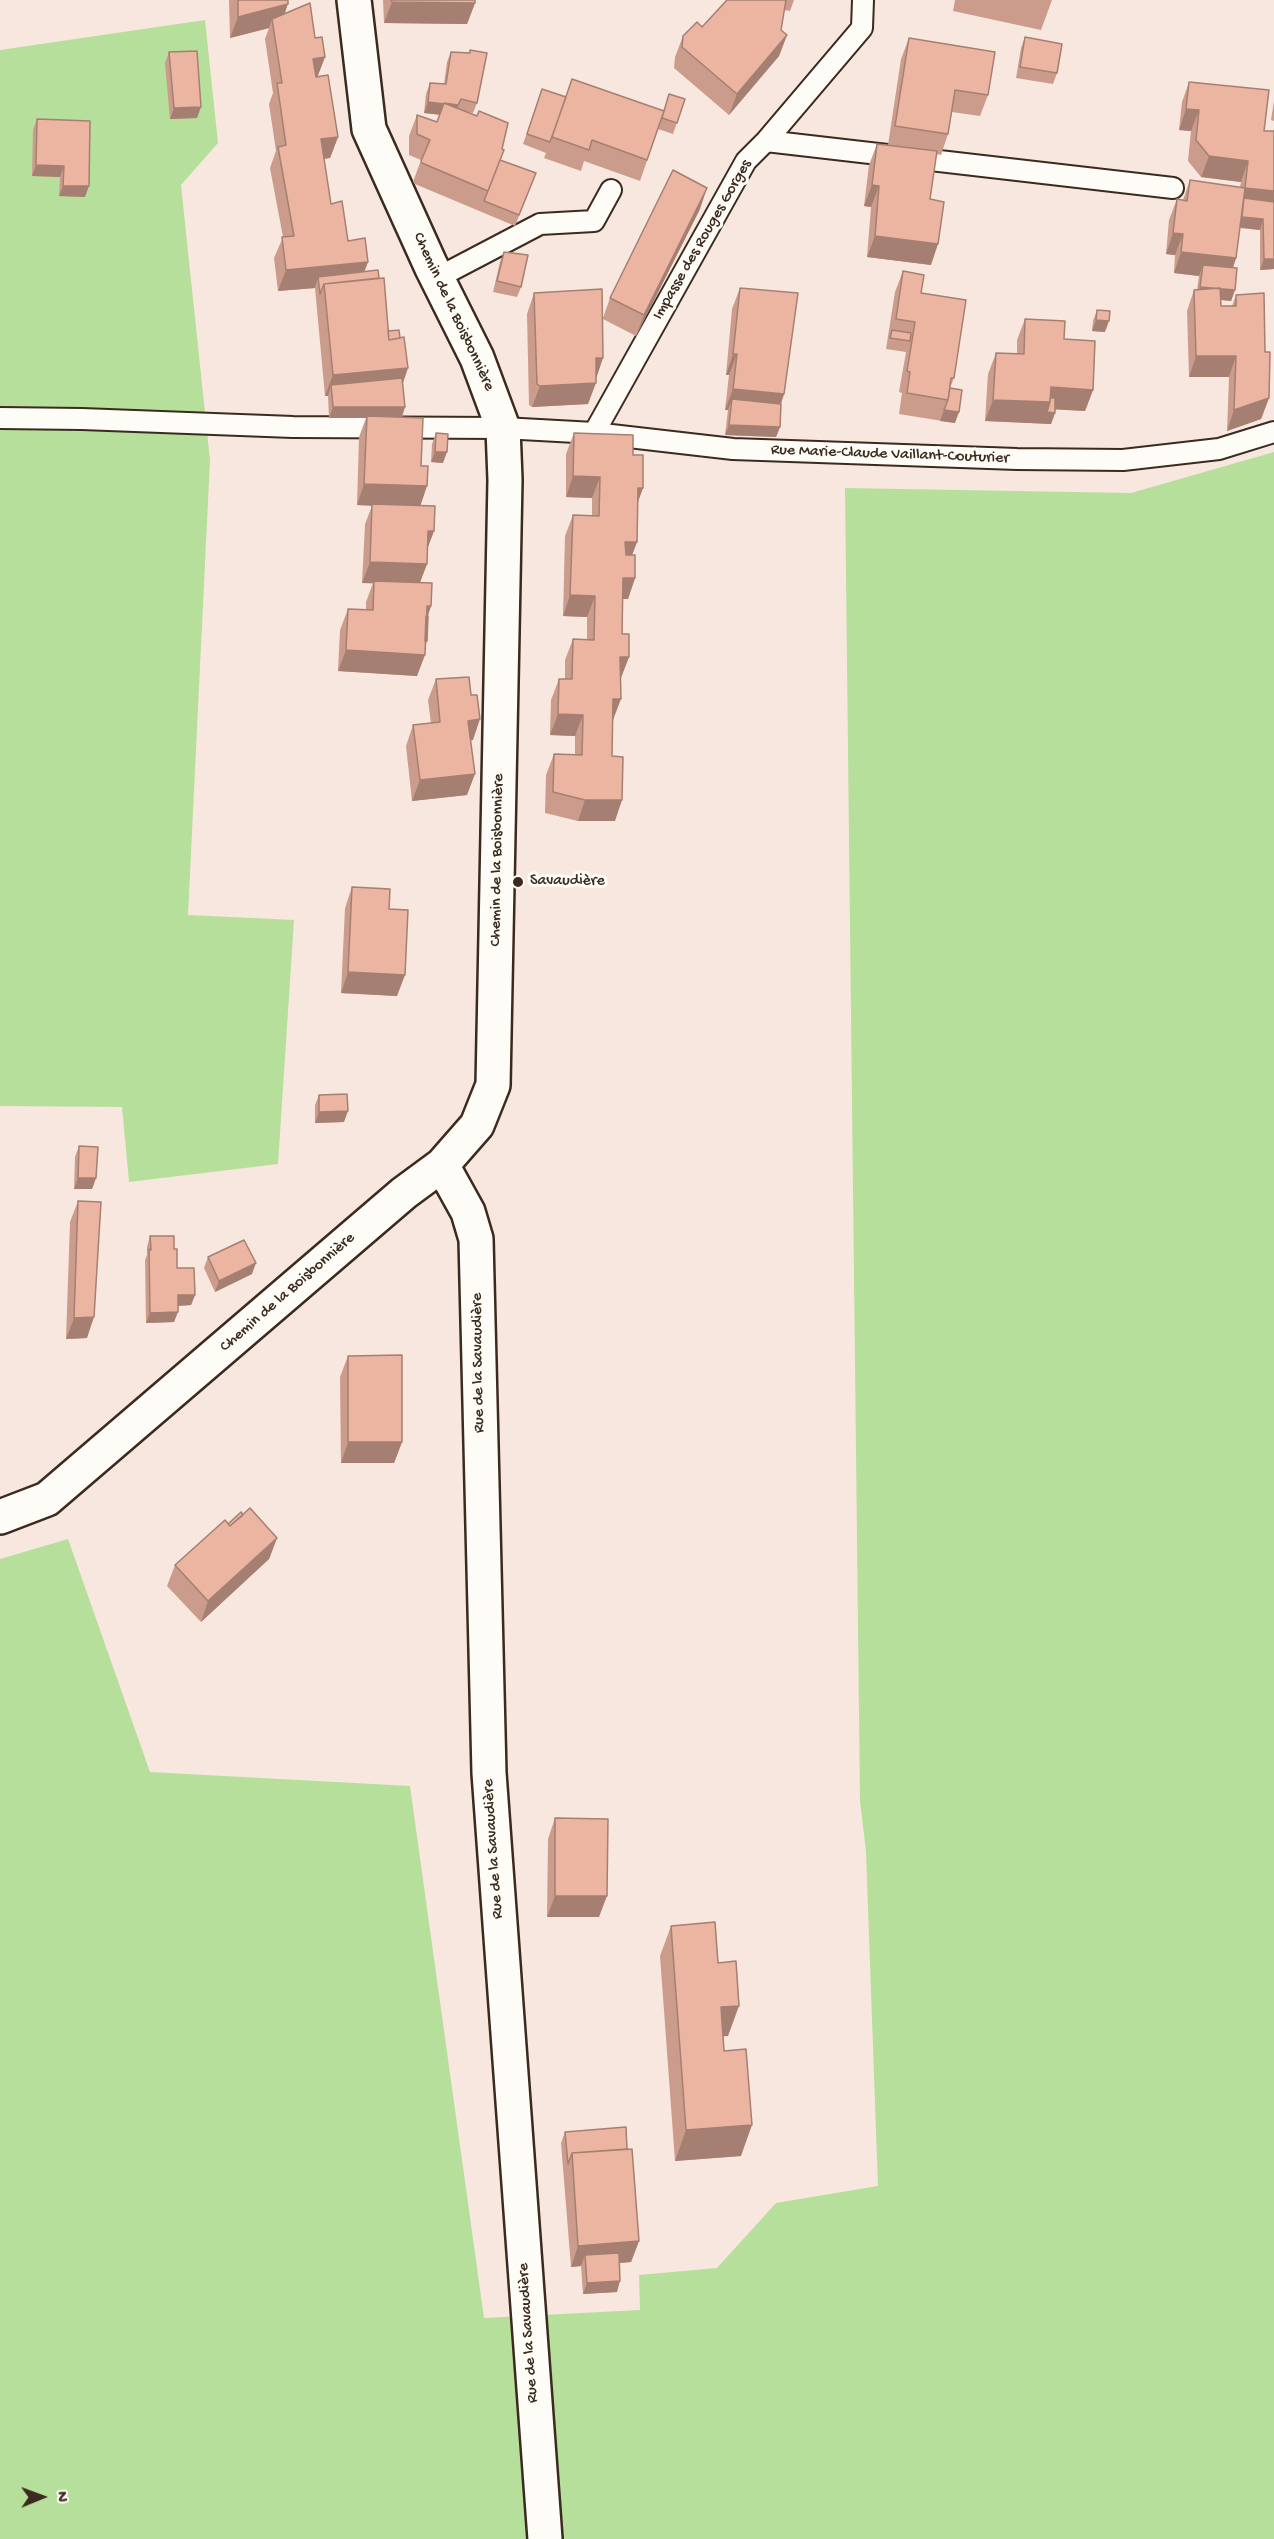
<!DOCTYPE html>
<html>
<head>
<meta charset="utf-8">
<style>
	body { margin:0 }
	#map { position:relative; width:1274px; height:2539px; overflow:hidden; background:#f8e7de; font-family:"Gochi Hand",sans-serif }
	canvas { display:block }
	.north { position:absolute; left:12px; top:2467px; width:60px; height:60px; -webkit-text-stroke:4px #fdfcf7; paint-order:stroke; rotate:89deg; font-size:16px; font-weight:700; line-height:24px; text-align:center; color:#3b2a1e }
	.north::after { content:''; display:block; margin:auto; width:21px; height:27px; background:#3b2a1e; clip-path:polygon(50% 0,100% 100%,50% 72%,0 100%) }
</style>
</head>
<body>
<div id="map">
<canvas width="1274" height="2539"></canvas>
<div class="north">N</div>
</div>
<script>
const c = document.querySelector('canvas').getContext('2d');
c.lineJoin = 'round';
function fillPath(path, color) { c.fillStyle = color; c.fill(path, 'evenodd'); }
const shape = rows => new Path2D(rows.map(r => 'M' + r).join(''));
function strokePath(path, color, width, dash) { c.strokeStyle = color; c.lineWidth = width; c.lineCap = dash ? 'butt' : 'round'; c.setLineDash(dash || []); c.stroke(path); }
function drawText(font, color, halo, rows, align = 'center') {
  c.font = font + ' "Gochi Hand",sans-serif'; c.lineWidth = 6; c.setLineDash([]); c.textBaseline = 'middle'; c.strokeStyle = halo; c.fillStyle = color; for (const [text, x, y, turn = 0] of rows) {
    c.save(); c.translate(x, y); c.rotate((+turn || 0) * Math.PI / 180); c.textAlign = isNaN(turn) ? turn : align; if (halo) c.strokeText(text, 0, 0); c.fillText(text, 0, 0); c.restore();
  }
}
fillPath(shape([
	[205,20,218,143,181,185,210,460,188,915,294,920,278,1164,129,1182,122,1107,0,1106,0,50],
	[1274,452,1274,2539,0,2539,0,1559,68,1539,150,1772,410,1786,484,2318,640,2310,639,2275,717,2268,776,2203,878,2186,866,1851,860,1801,845,488,1131,493]
]), '#b6df9b');
const lane = shape([
	[766,141,1173,188],
	[437,278,540,224,594,221,611,190],
	[0,418,82,419,293,427,503,428,594,433,733,449,1017,459,1123,460,1219,449,1274,432],
	[594,433,746,161,766,141,862,28,863,0]
]);
const street = shape([
	[442,1165,468,1212,476,1239,489,1773,545,2539],
	[0,1517,47,1499,404,1193,442,1165,477,1125,493,1085,505,480,503,428,477,358,431,266,369,129,354,0]
]);
strokePath(lane, '#3b2a1e', 24);
strokePath(street, '#3b2a1e', 38);
strokePath(lane, '#fdfcf7', 20);
strokePath(street, '#fdfcf7', 33);
fillPath(shape([
	[229,0,288,0,285,14,315,38,325,57,317,77,338,137,330,158,324,159,331,204,348,241,368,262,364,272,388,331,403,384,405,407,402,418,420,505,434,531,427,549,427,564,420,582,431,606,428,616,427,641,417,676,338,671,340,630,348,609,366,610,366,602,373,583,362,583,365,524,372,506,357,505,359,437,366,418,329,418,328,396,325,396,315,288,278,291,274,258,283,237,270,168,276,151,269,104,273,93,265,39,269,28,230,38],
	[383,0,475,0,475,3,467,24,384,23],
	[727,0,794,0,790,11,784,10,781,30,787,35,779,56,729,115,674,68,675,57,683,36,702,27],
	[955,0,1052,0,1041,30,953,11],
	[1025,37,1057,73,1053,84,1016,78,1021,48],
	[909,38,988,95,980,116,952,112,948,134,941,155,936,154,930,199,931,265,867,257,871,207,864,206,869,165,877,144,888,145,901,59],
	[470,50,477,103,473,113,468,112,502,149,500,160,536,173,515,226,415,184,413,182,421,160,409,155,409,136,417,115,437,122,440,115,424,113,426,94,430,83,444,84,447,62,451,52,469,53],
	[169,52,197,118,170,119,165,63],
	[1189,82,1264,131,1274,131,1274,269,1260,270,1260,230,1240,228,1236,258,1233,268,1235,290,1231,301,1221,300,1221,306,1232,306,1236,295,1265,352,1269,398,1261,419,1227,431,1229,377,1189,377,1187,311,1194,290,1197,290,1199,276,1174,273,1175,255,1166,254,1169,220,1177,199,1183,200,1190,180,1240,187,1241,182,1201,177,1188,161,1191,131,1179,130,1182,102],
	[542,89,566,97,663,110,685,99,673,134,658,129,640,181,584,161,581,171,544,158,546,153,523,144],
	[1274,101,1274,121,1271,120],
	[37,119,85,197,59,196,60,177,32,176,33,130],
	[700,209,636,336,603,319,596,378,588,404,532,407,529,405,527,314,534,293,603,318,610,298],
	[504,252,521,287,517,297,493,292,500,262],
	[903,271,921,293,954,378,950,388,955,423,899,414,902,393,899,392,906,352,886,349,895,292],
	[740,288,784,394,781,404,780,427,776,437,725,435,728,410,725,410,729,375,726,375,732,309],
	[1097,310,1105,332,1092,331,1093,321],
	[1025,319,1064,339,1093,390,1085,411,1055,409,1055,413,1051,424,985,421,988,374,996,353,1017,354,1017,340],
	[436,433,443,463,431,462,432,444],
	[574,433,633,455,643,488,638,502,637,542,632,555,635,578,628,599,622,599,622,634,629,657,620,678,613,720,612,756,615,821,578,821,545,813,546,775,554,754,575,755,575,736,550,735,551,700,559,679,565,679,565,660,573,639,587,640,587,617,563,616,565,536,573,515,592,515,592,498,566,497,566,454],
	[436,679,473,740,470,740,467,795,412,801,406,746,413,725,431,723,428,700],
	[352,887,389,909,397,996,341,993,345,908],
	[319,1095,344,1122,315,1123,315,1105],
	[79,1146,96,1178,92,1189,74,1189,75,1157],
	[78,1201,87,1338,66,1339,70,1222],
	[150,1236,174,1249,177,1268,195,1295,191,1305,178,1306,174,1322,146,1323,145,1260,147,1255,147,1247],
	[208,1257,252,1274,215,1292,204,1268],
	[348,1356,402,1442,394,1463,341,1463,340,1377],
	[243,1515,277,1538,269,1559,201,1622,167,1586,175,1565,228,1524],
	[555,1818,599,1917,547,1917,548,1839],
	[671,1926,718,1963,728,2036,723,2036,724,2051,741,2156,675,2161,660,1956],
	[565,2132,628,2149,639,2241,631,2262,619,2263,617,2292,583,2294,581,2266,571,2267,561,2143]
]), '#cb9c8b');
fillPath(shape([
	[392,2,475,3,467,24,384,23],
	[288,4,280,25,272,19,269,28,230,38,238,17],
	[787,35,779,56,729,115,737,94],
	[325,57,317,78,305,80,313,59],
	[461,99,454,116,424,113,428,102],
	[201,107,197,118,170,119,174,108],
	[1186,109,1199,110,1191,131,1179,130],
	[338,137,330,158,314,160,321,139],
	[1209,156,1248,161,1241,182,1201,177],
	[36,165,64,166,60,177,32,176],
	[872,185,879,186,871,207,864,206],
	[63,186,89,186,85,197,59,196],
	[707,188,700,209,636,336,644,315],
	[1245,188,1274,191,1274,213,1240,209],
	[1239,216,1263,219,1260,230,1235,227],
	[1173,233,1183,234,1175,255,1166,254],
	[875,236,938,244,931,265,867,257],
	[1181,252,1236,258,1229,279,1203,265,1199,276,1174,273],
	[1264,259,1274,259,1274,269,1260,270],
	[368,262,360,283,324,284,318,277,315,288,278,291,286,270],
	[1200,287,1235,290,1231,301,1196,297],
	[1096,320,1109,321,1105,332,1092,331],
	[733,354,737,354,729,375,726,375],
	[1196,356,1236,356,1229,377,1189,377],
	[596,358,603,358,596,379],
	[408,368,401,389,331,385,328,396,325,396,333,375],
	[596,383,588,404,532,407,540,386],
	[1051,387,1093,390,1085,411,1048,409,1055,413,1051,424,985,421,993,400],
	[733,389,784,394,777,415,732,399,728,410,725,410],
	[1269,398,1261,419,1227,431,1234,410],
	[333,407,405,407,401,418,329,418],
	[944,410,959,412,955,423,940,421],
	[729,425,780,427,776,437,725,435],
	[435,452,447,452,443,463,431,462],
	[573,476,600,477,592,498,566,497],
	[364,484,427,486,420,507,357,505],
	[638,488,643,488,635,509],
	[428,531,434,531,426,552],
	[625,542,637,542,629,563,618,563],
	[370,562,427,564,419,585,362,583],
	[623,578,635,578,628,599,615,599],
	[570,595,595,596,587,617,563,616],
	[427,606,431,606,424,627],
	[346,650,425,655,417,676,338,671],
	[620,657,629,657,621,678,613,678],
	[613,699,621,699,613,720],
	[558,714,583,715,575,736,550,735],
	[480,719,473,740,460,742,468,721],
	[475,774,467,795,412,801,420,780],
	[585,800,622,800,615,821,578,821],
	[348,972,405,975,397,996,341,993],
	[348,1111,344,1122,315,1123,319,1112],
	[78,1178,96,1178,92,1189,74,1189],
	[256,1263,252,1274,215,1292,219,1281],
	[178,1295,195,1295,191,1305,174,1306],
	[178,1312,174,1322,146,1323,150,1313],
	[94,1317,87,1338,66,1339,74,1318],
	[348,1442,402,1442,394,1463,341,1463],
	[277,1538,269,1559,201,1622,208,1601],
	[555,1896,607,1896,599,1917,547,1917],
	[739,2006,728,2036,710,2037,721,2007],
	[752,2125,741,2156,675,2161,686,2130],
	[639,2241,631,2262,586,2266,585,2255,581,2266,571,2267,578,2246],
	[620,2281,617,2292,583,2294,587,2283]
]), '#a57f71');
const building = shape([
	[238,0,288,0,288,4,238,17,238,0],
	[391,0,475,0,475,3,392,2,391,0],
	[727,0,786,0,781,30,787,35,737,94,682,47,683,36,697,22,702,27,727,0],
	[310,3,315,38,322,37,325,57,313,59,316,77,328,75,338,137,321,139,331,204,342,201,348,241,365,238,368,262,286,270,282,237,294,236,278,147,286,145,277,83,282,83,272,19,310,3],
	[1025,37,1062,44,1057,73,1020,67,1025,37],
	[909,38,995,52,988,95,955,90,948,134,895,126,909,38],
	[470,50,487,53,477,103,461,99,458,105,444,103,444,104,428,102,430,83,446,84,451,52,470,53,470,50],
	[197,51,201,107,174,108,169,52,197,51],
	[572,79,664,111,647,160,592,140,589,150,552,137,572,79],
	[1189,82,1269,90,1264,131,1274,131,1274,191,1245,188,1248,161,1209,156,1196,140,1199,110,1186,109,1189,82],
	[542,89,566,97,550,142,527,134,542,89],
	[669,94,685,99,677,123,662,118,669,94],
	[444,103,477,116,479,111,508,123,502,149,504,150,488,191,422,163,421,161,430,140,417,134,417,115,437,122,444,103],
	[37,119,90,121,89,186,63,186,64,166,36,165,37,119],
	[877,144,937,151,930,199,944,202,938,244,875,236,879,186,872,185,877,144],
	[500,160,536,173,519,215,484,201,500,160],
	[673,170,707,188,644,315,610,298,673,170],
	[1190,180,1245,188,1236,258,1181,252,1183,234,1173,233,1177,199,1187,201,1190,180],
	[1244,198,1274,202,1274,259,1264,259,1263,219,1242,217,1244,198],
	[504,252,528,255,521,287,497,281,504,252],
	[1203,265,1237,268,1235,290,1200,287,1203,265],
	[378,270,379,278,324,284,320,294,318,277,378,270],
	[903,271,924,275,921,293,966,300,954,378,951,378,948,400,907,393,910,372,907,371,915,322,896,319,903,271],
	[384,278,389,340,404,337,408,368,333,375,324,284,384,278],
	[740,288,798,293,784,394,733,389,737,354,733,354,740,288],
	[1220,288,1221,306,1236,306,1236,295,1264,293,1265,352,1270,352,1269,398,1234,410,1236,356,1196,356,1194,290,1220,288],
	[602,289,603,358,596,358,596,383,540,386,537,384,534,293,602,289],
	[1097,310,1110,311,1109,321,1096,320,1097,310],
	[1025,319,1065,321,1064,339,1095,341,1093,390,1051,387,1050,402,993,400,996,353,1024,354,1025,319],
	[399,330,400,338,389,340,388,331,399,330],
	[892,330,911,333,910,341,890,338,892,330],
	[402,378,405,407,333,407,331,385,402,378],
	[950,388,962,390,959,412,944,410,948,400,950,388],
	[1050,398,1055,398,1055,413,1047,412,1050,402,1050,398],
	[732,399,781,404,780,427,729,425,732,399],
	[367,416,423,418,421,466,428,466,427,486,364,484,367,416],
	[436,433,448,434,447,452,435,452,436,433],
	[574,433,633,435,633,455,643,455,643,488,638,488,637,542,625,542,626,555,635,555,635,578,623,578,622,634,629,634,629,657,620,657,621,699,613,699,612,756,623,757,622,800,585,800,553,792,554,754,582,755,583,715,558,714,559,679,572,679,573,639,594,640,595,596,570,595,573,515,599,516,600,477,573,476,574,433],
	[372,504,435,506,434,531,428,531,427,564,370,562,372,504],
	[374,581,432,583,431,606,427,606,425,655,346,650,348,609,373,610,374,581],
	[426,616,428,616,427,641,425,641,426,616],
	[469,677,471,695,477,695,480,719,468,721,475,774,420,780,413,725,440,722,436,679,469,677],
	[352,887,390,889,389,909,408,910,405,975,348,972,352,887],
	[347,1094,348,1111,319,1112,319,1095,347,1094],
	[79,1146,98,1147,96,1178,78,1178,79,1146],
	[78,1201,101,1202,94,1317,74,1318,78,1201],
	[150,1236,174,1236,174,1249,177,1249,177,1268,194,1268,195,1295,178,1295,178,1312,150,1313,149,1249,151,1250,150,1236],
	[244,1240,256,1263,219,1281,208,1257,244,1240],
	[402,1355,402,1442,348,1442,348,1356,402,1355],
	[250,1508,277,1538,208,1601,175,1565,225,1520,230,1526,250,1508],
	[241,1512,243,1515,230,1526,228,1524,241,1512],
	[555,1818,608,1819,607,1896,555,1896,555,1818],
	[715,1922,718,1963,736,1961,739,2006,721,2007,724,2051,746,2049,752,2125,686,2130,671,1926,715,1922],
	[626,2127,627,2149,572,2153,568,2164,565,2132,626,2127],
	[632,2149,639,2241,578,2246,572,2153,632,2149],
	[619,2253,620,2281,587,2283,585,2255,619,2253]
]);
fillPath(building, '#ecb5a2');
strokePath(building, '#a57f71', 1.5);
for (const [x, y, r, color] of [
	[518,882,6,"#3b2a1e"]
]) { const dot = new Path2D(); dot.arc(x, y, r, 0, 2 * Math.PI); c.fillStyle = color; c.fill(dot); strokePath(dot, '#fdfcf7', 2); }
drawText('16px', '#3b2a1e', '#fdfcf7', [
	["Impasse des Rouges Gorges",703,240,-60],
	["Chemin de la Boisbonnière",453,312,65],
	["Rue Marie-Claude Vaillant-Couturier",890,455,2],
	["Chemin de la Boisbonnière",498,860,-89],
	["Chemin de la Boisbonnière",288,1293,-41],
	["Rue de la Savaudière",479,1363,-91],
	["Rue de la Savaudière",494,1849,-94],
	["Rue de la Savaudière",529,2333,-94]
]);
drawText('16px', '#3b2a1e', '#fdfcf7', [
	["Savaudière",530,882]
], 'left');
</script>
</body>
</html>
